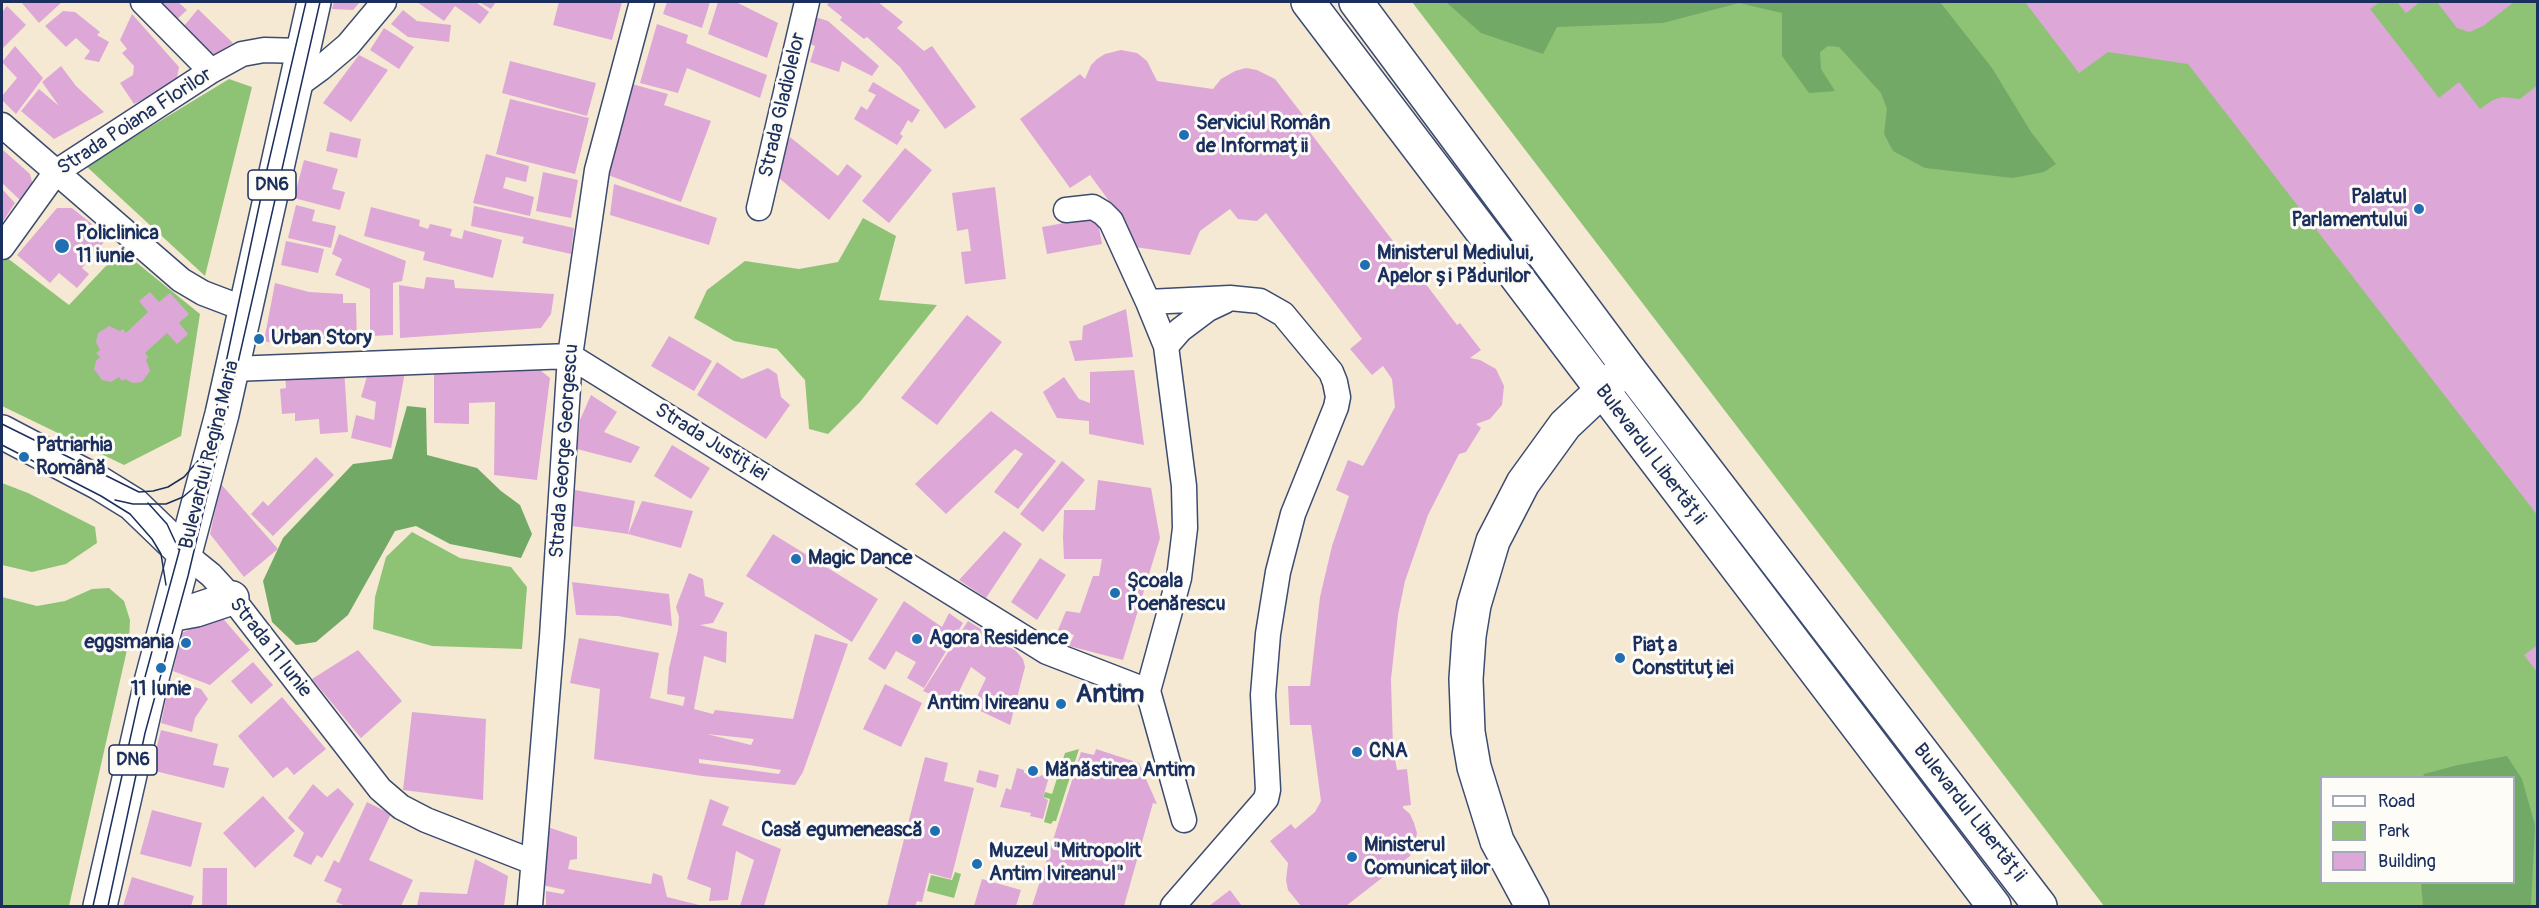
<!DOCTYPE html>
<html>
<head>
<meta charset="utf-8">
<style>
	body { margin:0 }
	#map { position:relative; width:2539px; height:908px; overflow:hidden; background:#f5e9d3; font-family:Pangolin,sans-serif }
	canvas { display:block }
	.frame { position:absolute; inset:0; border:3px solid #1b2f5e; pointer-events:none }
	.legend { position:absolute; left:2320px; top:776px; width:195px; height:108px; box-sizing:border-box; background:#fdfcf7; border:2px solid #a3aaba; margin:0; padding:8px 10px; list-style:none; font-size:18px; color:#1b2f5e }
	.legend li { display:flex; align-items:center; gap:12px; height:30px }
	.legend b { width:30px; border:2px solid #a3aaba }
</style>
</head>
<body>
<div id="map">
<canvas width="2539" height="908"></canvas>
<div class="frame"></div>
<ul class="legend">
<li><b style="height:8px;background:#fff"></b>Road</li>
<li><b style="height:16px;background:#8ec376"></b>Park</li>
<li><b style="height:16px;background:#dda8d7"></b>Building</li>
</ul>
</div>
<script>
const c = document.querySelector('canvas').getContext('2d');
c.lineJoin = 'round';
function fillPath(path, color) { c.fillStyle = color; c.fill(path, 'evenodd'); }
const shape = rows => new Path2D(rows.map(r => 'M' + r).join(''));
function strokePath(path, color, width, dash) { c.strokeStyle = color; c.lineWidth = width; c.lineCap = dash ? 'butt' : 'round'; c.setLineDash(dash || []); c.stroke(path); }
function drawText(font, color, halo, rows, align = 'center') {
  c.font = font + ' Pangolin,sans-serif'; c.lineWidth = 6; c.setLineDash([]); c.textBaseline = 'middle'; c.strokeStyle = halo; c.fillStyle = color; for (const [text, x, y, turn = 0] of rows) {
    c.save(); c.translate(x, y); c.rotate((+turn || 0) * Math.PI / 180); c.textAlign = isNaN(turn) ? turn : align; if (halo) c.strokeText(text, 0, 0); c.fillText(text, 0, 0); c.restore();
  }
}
fillPath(shape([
	[1412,2,2537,2,2537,906,2104,906],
	[2322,778,2514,778,2514,882,2322,882],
	[229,79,252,87,205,276,86,166],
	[863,218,896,236,879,300,937,305,860,402,828,434,809,429,805,380,777,349,734,341,694,318,707,290,745,261,799,269,838,262],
	[121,250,200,314,181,436,124,465,2,406,2,263,6,257,69,305],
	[2,483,28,493,95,527,97,543,66,564,32,572,2,565],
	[412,532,460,558,511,567,527,587,522,649,432,646,373,629,375,597,386,557],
	[109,588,124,601,130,620,129,641,69,906,2,906,2,597,37,606,65,601,92,589],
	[1079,749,1056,821,1053,821,1051,824,1044,822,1050,799,1043,797,1045,792,1052,794,1065,753],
	[955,872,961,874,954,898,927,891,931,875,952,880]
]), '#8ec376');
fillPath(shape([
	[1446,2,1940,2,1992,68,2031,132,2056,164,2044,172,2013,178,1925,168,1893,151,1884,134,1887,109,1881,93,1839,47,1828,46,1820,52,1821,69,1835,91,1809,93,1782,56,1782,13,1739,3,1663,23,1557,27,1543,54,1481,33],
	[407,406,426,408,427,455,477,468,501,491,520,505,532,534,521,558,450,544,416,526,395,531,348,615,316,642,296,645,272,622,263,581,283,538,353,464,392,459],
	[2507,756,2522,779,2535,825,2531,906,2423,906,2421,883,2514,882,2514,778,2423,777,2424,774,2458,765]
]), '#72a967');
fillPath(shape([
	[21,2,62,2,39,23],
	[147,2,178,2,187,10,171,25],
	[334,2,360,2,353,10,332,9],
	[417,2,476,2,489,12,480,24,455,6,444,21],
	[479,2,496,2,491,9],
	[559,2,622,2,612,40,553,25],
	[667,2,710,2,702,28,663,14],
	[718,2,736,2,778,23,767,58,708,34],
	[829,2,878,2,903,22,897,28,924,51,932,46,976,107,945,129,900,67,867,37,864,39,840,20,842,17,827,5],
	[2025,2,2380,2,2370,9,2439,98,2459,82,2480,109,2493,100,2502,97,2520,99,2538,85,2538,516,2188,64,2108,52,2079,73],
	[2397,2,2420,2,2406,13],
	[2437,2,2514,2,2483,26,2469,32,2457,28],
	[7,6,26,25,2,49,2,12],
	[198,9,233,43,208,59,185,37,189,29,184,26],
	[403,10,417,21,451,25,449,42,408,37,391,24],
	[63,11,75,12,100,32,97,35,109,42,99,62,84,59,90,51,76,38,66,47,45,26],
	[132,14,179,67,176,83,134,104,120,83,133,75,134,66,122,53,127,49,120,40],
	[815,17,828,21,879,66,872,76,842,61,839,72,810,62,815,46,808,43],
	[657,24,688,35,686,43,767,75,760,98,687,68,678,93,640,83],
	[384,28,414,47,399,69,370,50],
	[15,46,43,78,16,114,2,100,2,96,17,78,2,62],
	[1121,50,1137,53,1147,61,1157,81,1213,89,1221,79,1235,71,1246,68,1257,70,1275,79,1313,128,1309,131,1457,325,1460,323,1481,350,1470,358,1480,360,1496,369,1504,386,1502,405,1490,419,1476,424,1481,428,1466,452,1459,454,1428,515,1405,581,1398,615,1391,679,1393,748,1397,770,1407,769,1411,805,1403,806,1403,808,1410,814,1414,823,1417,833,1415,844,1410,856,1346,906,1301,906,1288,890,1286,880,1288,863,1270,841,1291,824,1295,829,1315,812,1321,801,1311,725,1290,725,1288,686,1310,686,1320,597,1332,546,1349,496,1336,490,1348,460,1363,466,1395,407,1392,379,1383,366,1372,375,1350,349,1362,339,1266,213,1257,221,1238,219,1230,209,1200,231,1190,255,1128,246,1126,224,1090,175,1070,188,1020,119,1080,74,1085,79,1091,65,1097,59,1105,54],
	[359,55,388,70,351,122,323,103],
	[510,61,596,83,587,116,502,93],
	[61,66,76,86,104,112,54,139,21,111,39,89,59,106,42,82],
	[873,82,920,110,912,123,908,120,900,134,903,136,897,145,854,119,861,106,867,110,876,95,868,91],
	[632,84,668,94,664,105,711,121,681,202,608,175],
	[510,99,589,118,575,174,496,154],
	[330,132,361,139,357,158,326,151],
	[790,137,838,176,847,164,862,176,829,220,773,173],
	[905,148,932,170,889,223,862,201],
	[3,150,30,174,33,186,21,201,2,183,2,152],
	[486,154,529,166,526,182,506,177,503,188,534,197,530,216,473,203],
	[304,160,338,169,332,189,345,192,340,210,294,198],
	[543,172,578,180,571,218,536,211],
	[614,184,717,218,709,245,610,215],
	[995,187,1006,279,965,284,961,252,971,251,968,229,957,231,952,193],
	[2,189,15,203,2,223],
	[296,205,315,210,312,221,336,226,331,248,288,238],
	[474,206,574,228,571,254,522,243,524,237,471,226],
	[371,207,420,220,419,226,428,229,430,224,452,229,450,236,462,239,464,230,502,240,493,278,423,260,425,252,364,236],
	[57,208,72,208,108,237,82,268,89,274,77,288,59,273,50,283,17,255],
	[1097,217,1102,244,1047,254,1042,227],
	[339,234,406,261,402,281,393,283,393,335,370,336,370,289,335,275,342,259,332,254],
	[286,241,324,249,318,273,281,265],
	[426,277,454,280,455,288,554,294,551,314,541,328,400,338,399,285,424,289],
	[275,283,309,292,343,294,343,303,356,303,357,343,281,345,264,341],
	[150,292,159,302,170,293,189,314,179,323,188,334,177,344,167,333,145,353,148,357,146,360,150,371,142,382,133,383,125,379,122,381,119,377,111,382,102,380,94,369,96,361,100,357,96,353,100,350,96,342,98,333,109,326,120,331,123,329,126,333,148,312,139,301],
	[1126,309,1133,357,1075,361,1069,341,1082,340,1083,326],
	[967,315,1002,342,937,425,901,398],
	[669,336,712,361,694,391,651,366],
	[717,362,742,379,768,368,777,374,781,397,790,405,766,439,697,395],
	[344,367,348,432,320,434,319,419,295,421,295,413,282,414,280,389,286,388,285,371],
	[540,370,550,378,537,480,494,475,495,402,469,403,469,424,434,423,434,373],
	[1134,370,1144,445,1089,434,1089,421,1057,418,1043,392,1064,377,1079,399,1090,403,1090,372],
	[405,372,391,448,351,438,356,415,374,420,376,402,361,397,368,373],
	[591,395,617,412,604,432,640,447,631,463,577,449,580,420],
	[991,411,1056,461,1018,509,994,492,1023,454,1015,449,946,514,915,484],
	[672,445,710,468,691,499,654,476],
	[316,457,334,475,273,536,251,514,263,501,268,506],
	[1062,461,1085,480,1043,532,1020,514],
	[1098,480,1151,488,1160,538,1123,660,1069,646,1074,635,1058,630,1066,611,1080,613,1093,576,1099,576,1102,559,1064,559,1063,538,1064,510,1095,510],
	[221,484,278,549,244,577,210,534],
	[575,490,635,501,628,534,572,526],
	[642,501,693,511,681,548,628,534],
	[1004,531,1022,544,986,598,959,580],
	[773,534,878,599,852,642,746,576],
	[1040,558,1066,575,1037,620,1011,602],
	[689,573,703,579,705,596,724,603,713,623,700,625,727,632,726,663,704,656,694,709,713,714,715,710,793,719,815,634,848,644,803,772,795,785,702,776,594,759,600,689,570,683,579,638,659,653,650,698,683,706,685,697,667,694,669,668,678,630,679,617,676,607],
	[707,734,754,739,751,745],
	[699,759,749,765,781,770,779,774,699,763],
	[572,582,669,594,672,626,618,616,576,615],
	[904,601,942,627,949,613,963,623,924,688,907,678,916,662,896,651,885,670,868,659],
	[220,615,250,650,210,685,173,671,182,633],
	[968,621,1016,651,1023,659,1025,667,1010,725,972,707,986,678,971,667,953,704,923,691],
	[2538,645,2538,673,2524,655],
	[358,650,402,701,361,738,312,679],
	[253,662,273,685,251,704,231,681],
	[170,680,201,689,208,699,195,718,192,732,161,723],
	[885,684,922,703,901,747,863,729],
	[282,697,326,749,294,775,287,767,273,778,238,736],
	[412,712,486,719,483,800,403,790],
	[161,730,218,744,213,765,229,768,224,788,151,770],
	[1096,749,1139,763,1157,804,1153,803,1124,906,1032,906,1081,752,1094,755],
	[925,757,948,763,944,781,974,788,951,879,929,873,922,902,917,901,915,906,887,906],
	[1017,768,1024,770,1024,773,1039,777,1042,775,1049,777,1043,797,1048,800,1043,819,1030,816,1031,813,1000,807,1006,788,1011,790],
	[979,770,999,775,996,788,976,782],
	[313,784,327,797,338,788,354,804,322,858,317,855,311,865,293,856,304,833,288,818],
	[263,796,295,831,255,868,223,833],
	[710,799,729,807,722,825,781,849,764,906,740,906,754,860,736,851,728,900,709,901,711,888,687,879],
	[367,802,391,814,369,860,413,880,401,906,346,906,336,902,342,889,324,881,334,860,339,863],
	[152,810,202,823,191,867,140,854],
	[542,825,577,837,577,859,570,860,568,869,651,884,653,873,662,876,667,897,703,906,546,906,546,891,563,894,565,890,537,884],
	[475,859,508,876,504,906,417,906,420,892,467,894],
	[203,868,227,868,227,906,202,906],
	[132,877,194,896,191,906,123,906],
	[982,879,1021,890,1016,906,974,906],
	[1230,890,1242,906,1209,906]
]), '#dda8d7');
const street = shape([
	[143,2,211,71],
	[295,87,321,68,348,45,384,2],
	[2,125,181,280,203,293,245,309],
	[759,208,807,2],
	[1066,210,1093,207,1103,213,1111,221,1148,302,1230,298,1260,301,1283,314,1331,372,1335,382,1338,397,1336,407,1293,514,1278,572,1268,634,1263,695,1268,790,1266,799,1173,906],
	[2,247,56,172,211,71,242,54,264,50,303,51],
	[1148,302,1166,346],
	[232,369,570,356,1047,652,1148,691],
	[185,554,211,575,232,598,380,789,401,807,426,820,533,862],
	[1184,820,1148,691,1179,578,1185,528,1184,486,1166,346,1180,330,1208,309,1225,301],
	[530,906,552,637,570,356,597,170,642,2]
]);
const secondary = shape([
	[2,432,99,483,133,504,185,554]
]);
const primary = shape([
	[1308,2,1994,906],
	[1356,2,1628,368,2040,906],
	[169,615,196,610,232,598],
	[100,906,152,678,222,414,314,2],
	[1532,906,1497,841,1474,767,1468,732,1466,679,1469,636,1474,605,1493,541,1523,483,1565,425,1617,376]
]);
strokePath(street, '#3c4b70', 27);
strokePath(secondary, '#3c4b70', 36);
strokePath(primary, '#3c4b70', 36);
strokePath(street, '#fff', 24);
strokePath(secondary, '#fff', 33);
strokePath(primary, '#fff', 33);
strokePath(shape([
	[2,424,139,492,153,491,168,487,184,477,203,455],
	[2,445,101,496,130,514,152,539,161,554,166,585],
	[115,500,133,504,166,504,183,497,196,486],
	[148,503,167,524,179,550],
	[93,906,139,699,210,438,265,178,306,2],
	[108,906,145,733,188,576,219,446,320,2]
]), '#1b2f5e', 1.5);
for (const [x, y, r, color] of [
	[1184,135,6,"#1f6fb2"],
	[2419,209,6,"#1f6fb2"],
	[62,246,8,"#1f6fb2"],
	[1365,265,6,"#1f6fb2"],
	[259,339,6,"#1f6fb2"],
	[24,457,6,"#1f6fb2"],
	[796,559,6,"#1f6fb2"],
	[1115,593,6,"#1f6fb2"],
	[917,639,6,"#1f6fb2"],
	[186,643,6,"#1f6fb2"],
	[1620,658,6,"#1f6fb2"],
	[161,668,6,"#1f6fb2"],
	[1061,704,6,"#1f6fb2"],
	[1357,752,6,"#1f6fb2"],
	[1033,771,6,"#1f6fb2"],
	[935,831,6,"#1f6fb2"],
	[1352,857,6,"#1f6fb2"],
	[977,864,6,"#1f6fb2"]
]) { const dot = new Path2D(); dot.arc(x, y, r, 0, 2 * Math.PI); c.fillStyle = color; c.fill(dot); strokePath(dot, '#fdfcf7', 2); }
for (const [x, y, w] of [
	[272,185,48],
	[133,760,48]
]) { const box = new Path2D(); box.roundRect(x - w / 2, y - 15, w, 30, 4.5); c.fillStyle = '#fdfcf7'; c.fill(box); strokePath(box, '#1b2f5e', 1.5); }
drawText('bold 18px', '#1b2f5e', null, [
	["DN6",272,185],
	["DN6",133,760]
]);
drawText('20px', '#1b2f5e', '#fdfcf7', [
	["Strada Gladiolelor",783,105,-77],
	["Strada Poiana Florilor",135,122,-33],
	["Strada Justiției",711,443,32],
	["Strada George Georgescu",565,451,-86],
	["Bulevardul Regina Maria",210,455,-76],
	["Bulevardul Libertății",1650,455,53],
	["Strada 11 Iunie",270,648,52],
	["Bulevardul Libertății",1969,813,52]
]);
drawText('bold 20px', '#1b2f5e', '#fdfcf7', [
	["Serviciul Român",1196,124],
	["de Informații",1196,147],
	["Palatul",2407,198,"right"],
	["Parlamentului",2407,221,"right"],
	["Policlinica",76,234],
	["11 iunie",76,257],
	["Ministerul Mediului,",1377,254],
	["Apelor și Pădurilor",1377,277],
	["Urban Story",271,339],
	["Patriarhia",36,446],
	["Română",36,469],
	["Magic Dance",808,559],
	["Şcoala",1127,582],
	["Poenărescu",1127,605],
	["Agora Residence",929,639],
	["eggsmania",174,643,"right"],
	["Piața",1632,646],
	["Constituției",1632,669],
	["11 Iunie",161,690,"center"],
	["Antim Ivireanu",1049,704,"right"],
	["CNA",1369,752],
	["Mănăstirea Antim",1045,771],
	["Casă egumenească",923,831,"right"],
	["Ministerul",1364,846],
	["Comunicațiilor",1364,869],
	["Muzeul \"Mitropolit",989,852],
	["Antim Ivireanul\"",989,875]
], 'left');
drawText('bold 26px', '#1b2f5e', '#fdfcf7', [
	["Antim",1110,695]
]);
</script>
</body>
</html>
